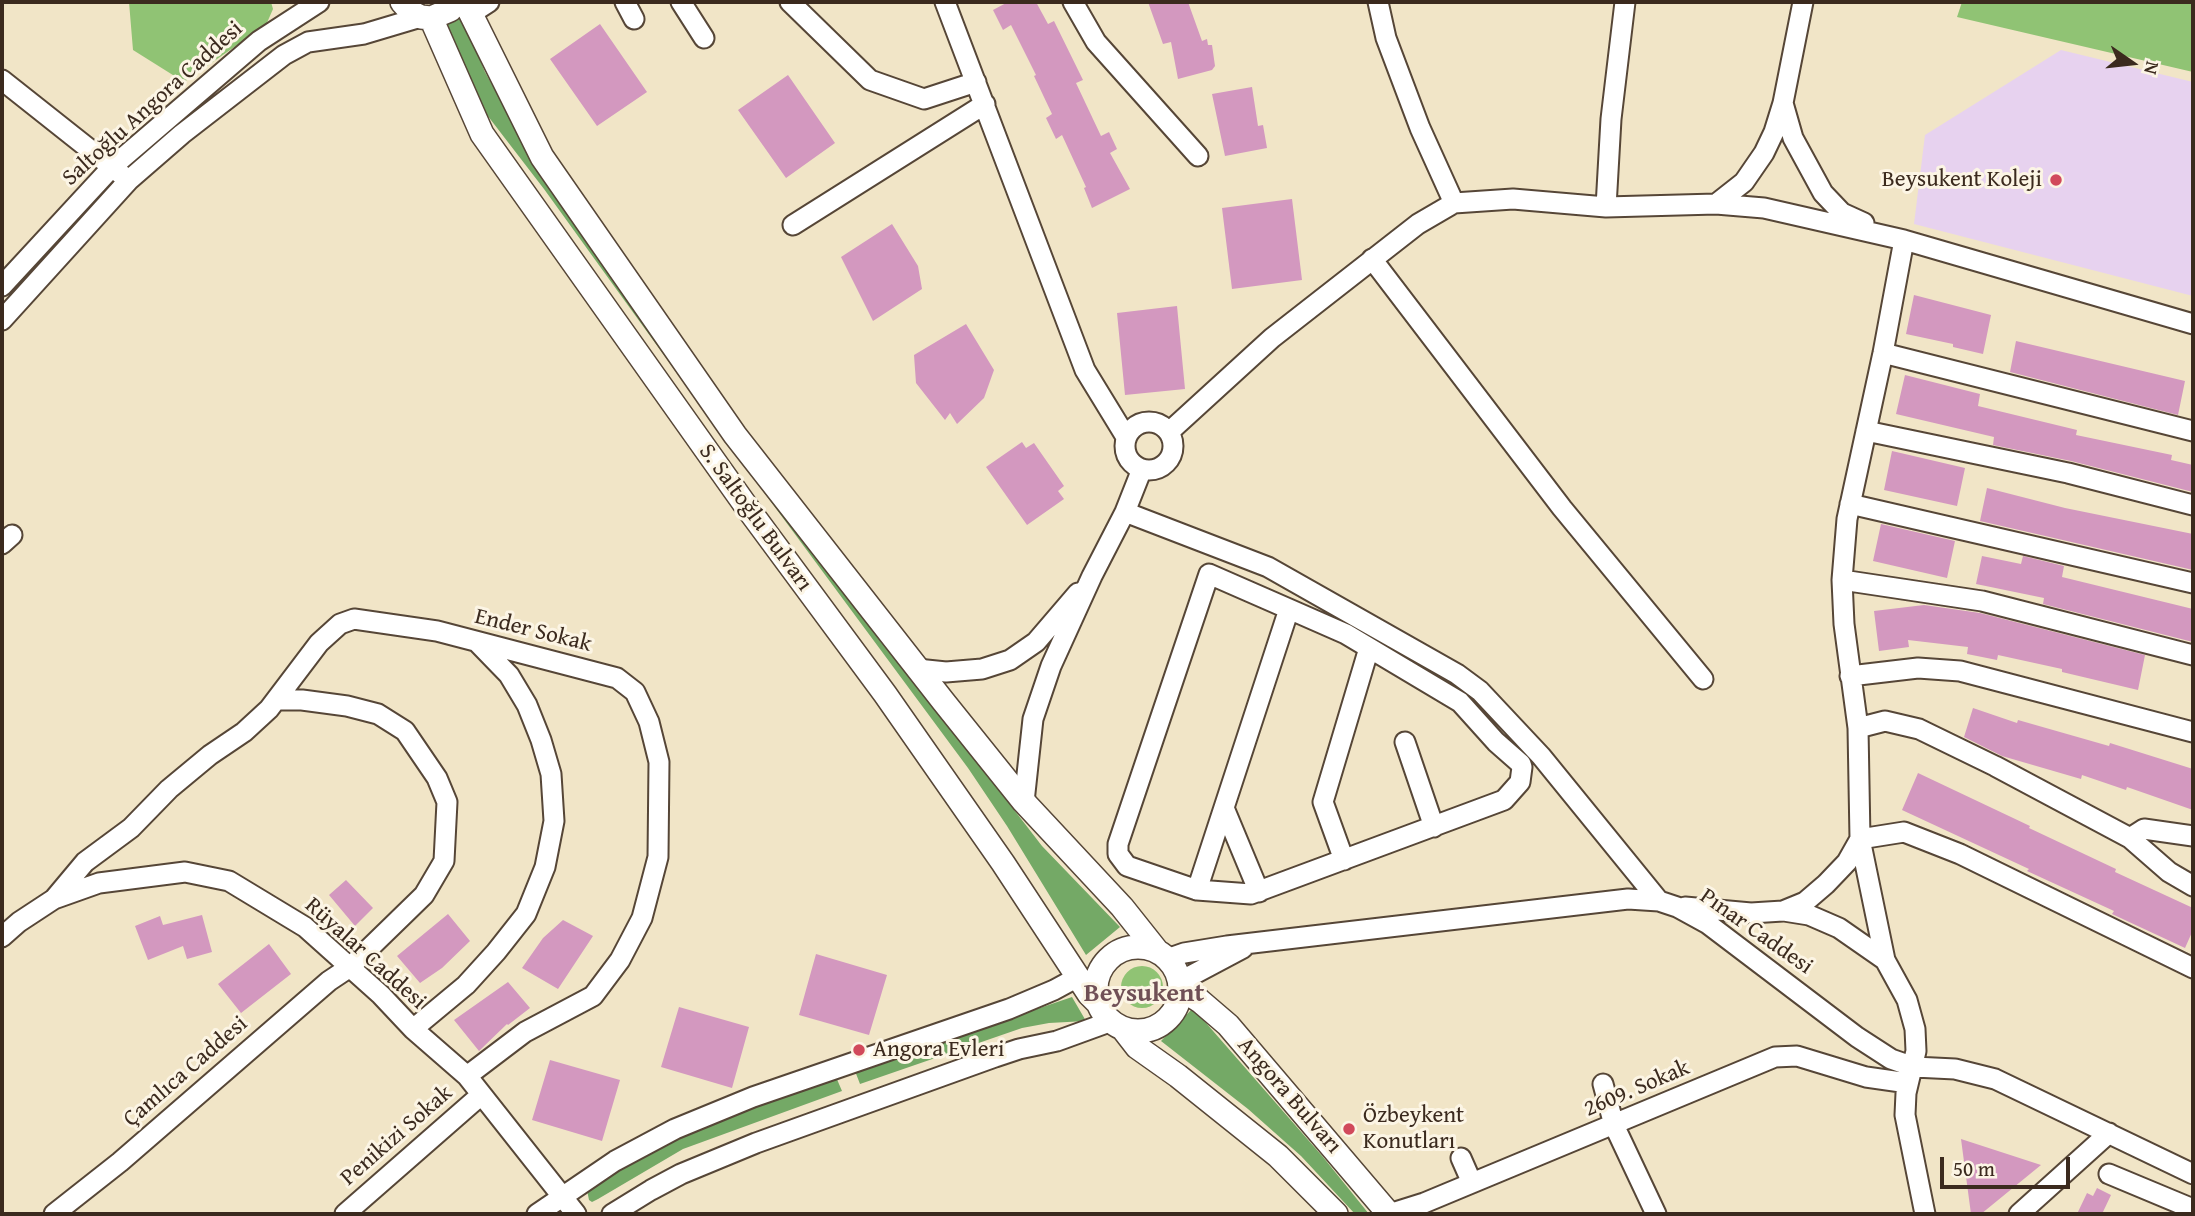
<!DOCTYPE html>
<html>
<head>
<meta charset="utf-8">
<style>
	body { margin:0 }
	#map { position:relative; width:2195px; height:1216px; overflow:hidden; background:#f1e5c7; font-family:"Gentium Book Plus",serif }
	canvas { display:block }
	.frame { position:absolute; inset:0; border:4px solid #3b2a1e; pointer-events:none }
	.north { position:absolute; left:2097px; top:28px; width:70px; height:70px; -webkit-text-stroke:5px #fcf5e5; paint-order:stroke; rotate:104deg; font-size:19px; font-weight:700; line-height:28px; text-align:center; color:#3b2a1e }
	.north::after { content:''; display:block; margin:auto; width:24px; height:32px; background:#3b2a1e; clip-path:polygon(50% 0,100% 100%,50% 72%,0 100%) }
	.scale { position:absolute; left:1940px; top:1157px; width:130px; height:32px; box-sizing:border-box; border:4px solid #3b2a1e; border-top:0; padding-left:9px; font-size:21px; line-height:24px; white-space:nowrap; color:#3b2a1e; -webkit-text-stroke:5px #fcf5e5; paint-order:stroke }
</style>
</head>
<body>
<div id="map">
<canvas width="2195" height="1216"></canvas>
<div class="frame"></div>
<div class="north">N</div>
<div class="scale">50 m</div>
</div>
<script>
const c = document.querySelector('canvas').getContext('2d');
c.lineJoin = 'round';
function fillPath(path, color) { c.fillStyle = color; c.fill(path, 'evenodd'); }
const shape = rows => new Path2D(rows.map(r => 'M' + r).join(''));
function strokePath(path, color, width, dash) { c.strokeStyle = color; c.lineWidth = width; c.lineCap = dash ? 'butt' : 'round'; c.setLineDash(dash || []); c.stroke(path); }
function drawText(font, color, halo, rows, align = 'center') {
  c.font = font + ' "Gentium Book Plus",serif'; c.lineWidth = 6; c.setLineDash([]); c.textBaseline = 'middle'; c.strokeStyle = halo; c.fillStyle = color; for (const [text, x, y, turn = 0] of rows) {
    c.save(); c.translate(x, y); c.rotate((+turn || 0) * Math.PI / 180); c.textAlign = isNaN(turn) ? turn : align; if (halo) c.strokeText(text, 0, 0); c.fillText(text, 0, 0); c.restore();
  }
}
fillPath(shape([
	[2061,50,2193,82,2193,296,1914,224,1925,135]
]), '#e7d2ef');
fillPath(shape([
	[129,2,271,2,273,9,266,25,184,82,133,50],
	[1962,2,2193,2,2193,72,1957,17],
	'1121 987a21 21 0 1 1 42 0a21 21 0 1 1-42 0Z'
]), '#90c374');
fillPath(shape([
	[461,14,485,72,519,133,971,754,1042,846,1120,927,1086,955,1007,826,968,768,723,437,544,189,484,111,430,30],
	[1072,997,1086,1021,1049,1023,1022,1028,860,1084,855,1071],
	[1193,1008,1323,1157,1369,1214,1355,1214,1301,1156,1248,1109,1161,1041],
	[836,1077,842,1091,683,1149,598,1199,592,1202,589,1200,587,1190,629,1161,714,1121]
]), '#74a966');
fillPath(shape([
	[1008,2,1036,2,1048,24,1054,21,1083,80,1076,83,1101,136,1109,132,1117,149,1110,153,1130,189,1092,208,1084,188,1086,187,1062,135,1056,139,1046,118,1052,114,1034,76,1036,75,1011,25,1003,30,993,10],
	[1148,2,1188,2,1202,41,1207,39,1208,45,1212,45,1215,66,1212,70,1178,79,1171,42,1163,44],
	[600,24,647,92,597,126,550,59],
	[788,75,835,143,786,178,738,110],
	[1252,87,1258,126,1263,125,1267,148,1225,156,1212,94],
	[1292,199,1302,280,1232,289,1222,208],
	[892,224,918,266,922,289,873,321,841,257],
	[1914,295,1991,315,1983,354,1953,347,1953,344,1906,334],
	[1177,306,1185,389,1125,395,1117,313],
	[966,324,994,370,984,398,957,424,950,413,945,420,916,383,914,355],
	[2016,341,2185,381,2178,415,2010,372],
	[1905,375,1980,394,1978,406,2077,430,2076,435,2172,455,2171,460,2193,465,2193,492,2071,461,1993,445,1994,437,1896,414],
	[1022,442,1026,448,1034,443,1064,486,1058,491,1064,499,1027,525,986,467],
	[1892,451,1965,468,1957,506,1884,490],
	[1987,488,2065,508,2193,534,2193,570,1980,521],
	[1881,524,1955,541,1947,578,1873,561],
	[1982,556,2021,564,2023,556,2064,566,2062,577,2193,609,2193,642,2043,604,2044,598,1976,584],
	[1924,605,1980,613,2145,655,2138,690,2062,672,2062,669,1998,655,1997,660,1967,654,1968,647,1908,640,1909,647,1879,651,1874,611],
	[1973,708,2017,723,2018,720,2109,746,2110,743,2193,769,2193,810,2127,787,2126,790,2082,775,2081,779,2002,756,1964,737],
	[1918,773,2030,826,2029,828,2116,869,2115,872,2193,908,2193,930,2185,948,2112,914,2114,911,2027,871,2029,869,1902,810],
	[346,880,373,908,355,926,329,895],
	[448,914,470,941,442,968,420,983,397,956],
	[202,915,212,952,187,959,183,946,148,960,135,926,160,916,163,925],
	[563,920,593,936,558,989,522,968,543,938],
	[269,944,291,974,241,1013,218,984],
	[816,954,887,975,869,1035,799,1015],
	[508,982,530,1008,508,1025,507,1024,479,1051,454,1020],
	[679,1007,749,1027,732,1088,661,1067],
	[550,1060,620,1080,602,1141,532,1120],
	[1961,1139,2041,1165,1981,1214,1971,1214],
	[2097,1188,2111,1195,2102,1214,2077,1214,2087,1193,2093,1196]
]), '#d398bf');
const minor = shape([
	[625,2,634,19],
	[681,2,704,38],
	[790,2,870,80,924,99,976,82],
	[945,2,1085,370,1126,437],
	[1073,2,1096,42,1198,156],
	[1378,2,1386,38,1420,128,1454,203],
	[472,13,489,2],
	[2,80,122,175],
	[1783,103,1793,138,1823,193,1842,213,1864,223],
	[1716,204,1764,208,1904,240,2193,324],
	[1606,207,1611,119,1625,2],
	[793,225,985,104],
	[1372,259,1562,508,1703,679],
	[2,286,112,167,259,41,319,2],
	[2,320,129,180,182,134,284,55,308,42,364,34,421,17],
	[1883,353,2193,431],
	'1125 446a24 24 0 1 1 48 0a24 24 0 1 1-48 0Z',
	[1866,431,2068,473,2193,505],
	[1169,432,1272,338,1418,224,1454,203,1513,199,1606,207,1716,204,1744,182,1764,153,1774,132,1783,103,1803,2],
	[1850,504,2193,583],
	[1125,512,1268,567,1457,674,1480,691,1541,756,1659,901],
	[2,544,12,535],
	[1842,580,1982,601,2193,655],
	[1289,609,1346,634,1460,702,1496,742,1521,764,1522,767,1520,782,1504,800,1251,894,1197,890,1289,609],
	[917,669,946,672,982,669,1010,660,1036,642,1078,593],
	[1850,676,1918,668,1960,671,2193,732],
	[1858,728,1885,721,1919,729,1995,766,2130,838,2169,872,2193,886],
	[1405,742,1434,827],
	[1024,802,1033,719,1051,666,1092,576,1125,512,1142,469],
	[1224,808,1259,892],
	[2130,838,2144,829,2193,836],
	[1344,860,1323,802,1369,648],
	[1197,890,1127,866,1118,854,1118,844,1209,574,1289,609],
	[54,899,85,862,131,828,169,789,210,755,244,732,269,709,319,643,340,624,354,619,437,631,617,678,635,692,649,722,659,762,658,857,642,918,620,960,593,996,525,1032,467,1076],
	[1685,907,1751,913,1783,911,1805,902,1826,884,1847,862,1860,839,1858,728,1844,624,1842,580,1847,519,1883,353,1904,240],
	[1784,911,1809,915,1839,928,1885,960],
	[2,937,19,922,54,899,99,883,185,872,229,881,305,927,381,995,413,1029,467,1076,576,1214],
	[1167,959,1184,953,1227,946,1628,899,1659,901,1677,907,1708,924,1857,1037,1891,1059,1914,1067,1955,1069,1995,1079,2193,1174],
	[1179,982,1243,948],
	[413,1029,466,985,496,952,526,914,545,867,554,821,551,774,541,740,527,705,509,675,477,642],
	[1603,1084,1614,1125,1656,1214],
	[1461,1158,1472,1183],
	[2109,1174,2193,1209],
	[54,1214,120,1162,329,981,350,967,424,895,444,861,447,802,437,778,405,731,378,714,347,706,302,700,276,700],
	[345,1214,481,1095],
	[537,1214,615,1161,675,1129,753,1097,1009,1009,1054,990,1078,977],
	[612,1214,651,1190,681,1174,756,1143,995,1057,1019,1049,1057,1041,1112,1021],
	[1389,1214,1424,1203,1775,1057,1797,1056,1866,1077,1908,1083],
	[1925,1214,1905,1115,1906,1093,1916,1051,1915,1029,1907,1000,1885,960,1860,839,1904,832,1960,854,2193,968],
	[2019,1214,2109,1133]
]);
const major = shape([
	[402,2,411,12,421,17,431,18,450,10,456,2],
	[465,2,542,157,735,435,943,701,1024,802,1122,907,1157,951],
	[431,18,482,134,746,506,885,694,1003,863,1089,994,1101,1006],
	'1096 989a42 42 0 1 1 84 0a42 42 0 1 1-84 0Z',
	[1180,988,1200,1001,1228,1025,1389,1214],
	[1123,1029,1137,1047,1178,1076,1278,1156,1336,1214]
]);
strokePath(minor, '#564637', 23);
strokePath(major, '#564637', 26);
strokePath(minor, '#fff', 19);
strokePath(major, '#fff', 23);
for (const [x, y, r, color] of [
	[2056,180,7,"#d1495b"],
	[859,1050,7,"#d1495b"],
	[1349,1129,7,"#d1495b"]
]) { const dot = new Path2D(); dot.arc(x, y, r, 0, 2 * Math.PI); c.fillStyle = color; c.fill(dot); strokePath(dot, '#fcf5e5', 2.5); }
drawText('23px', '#3b2a1e', '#fcf5e5', [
	["Saltoğlu Angora Caddesi",153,104,-42],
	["S. Saltoğlu Bulvarı",755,518,54],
	["Ender Sokak",533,631,14],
	["Pınar Caddesi",1756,932,35],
	["Rüyalar Caddesi",365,954,42],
	["Çamlıca Caddesi",186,1072,-41],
	["2609. Sokak",1637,1089,-23],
	["Angora Bulvarı",1289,1096,49],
	["Penikizi Sokak",397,1136,-41]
]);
drawText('23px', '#3b2a1e', '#fcf5e5', [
	["Beysukent Koleji",2042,180,"right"],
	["Angora Evleri",873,1050],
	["Özbeykent",1363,1116],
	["Konutları",1363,1142]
], 'left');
drawText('bold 26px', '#705056', '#fcf5e5', [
	["Beysukent",1144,994]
]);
</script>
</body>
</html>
